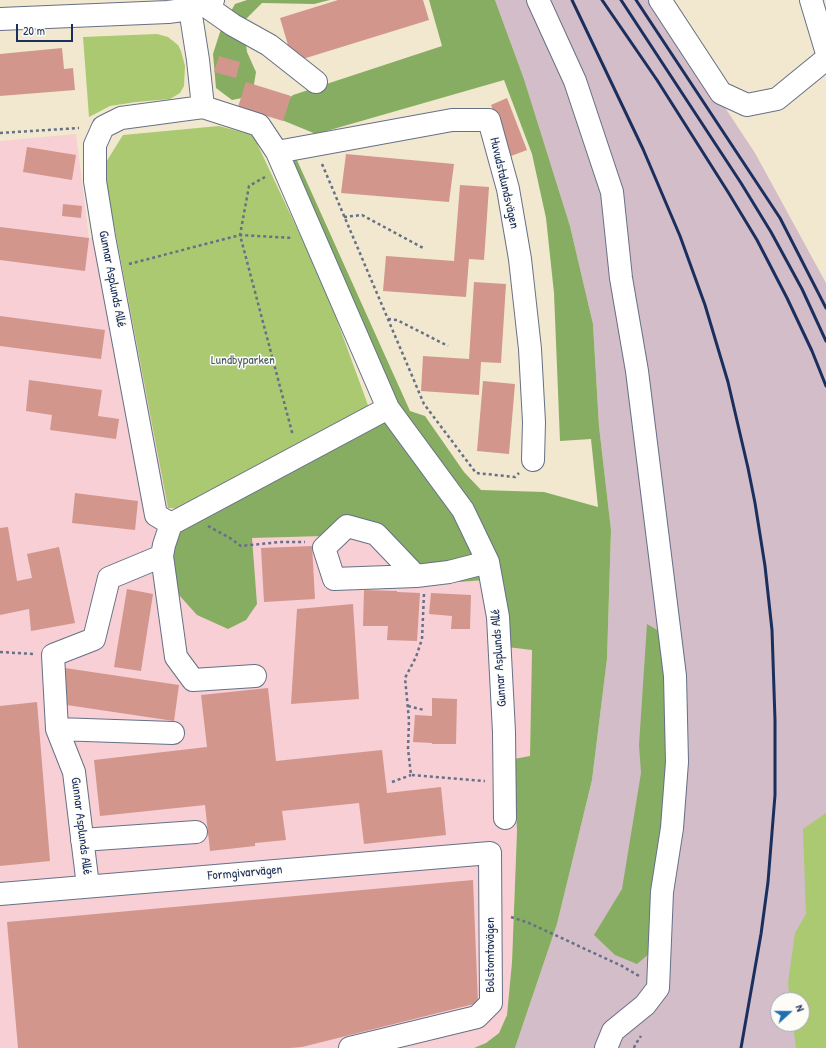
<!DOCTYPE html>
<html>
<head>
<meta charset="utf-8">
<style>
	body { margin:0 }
	#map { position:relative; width:826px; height:1048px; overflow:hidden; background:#f1e8cf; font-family:"Patrick Hand",sans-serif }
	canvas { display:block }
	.north { position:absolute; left:770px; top:992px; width:40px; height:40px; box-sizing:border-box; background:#fdfcf7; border:1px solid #a3aaba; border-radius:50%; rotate:69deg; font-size:11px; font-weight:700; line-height:16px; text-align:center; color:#1b2f5e }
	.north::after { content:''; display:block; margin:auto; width:14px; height:18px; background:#1f6fb2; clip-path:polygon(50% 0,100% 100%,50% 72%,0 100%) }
	.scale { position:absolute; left:16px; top:24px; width:57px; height:18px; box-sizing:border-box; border:2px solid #1b2f5e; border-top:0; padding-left:5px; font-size:12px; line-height:14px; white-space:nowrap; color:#1b2f5e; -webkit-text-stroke:3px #fdfcf7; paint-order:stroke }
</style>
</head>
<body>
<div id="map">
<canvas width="826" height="1048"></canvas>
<div class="north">N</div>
<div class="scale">20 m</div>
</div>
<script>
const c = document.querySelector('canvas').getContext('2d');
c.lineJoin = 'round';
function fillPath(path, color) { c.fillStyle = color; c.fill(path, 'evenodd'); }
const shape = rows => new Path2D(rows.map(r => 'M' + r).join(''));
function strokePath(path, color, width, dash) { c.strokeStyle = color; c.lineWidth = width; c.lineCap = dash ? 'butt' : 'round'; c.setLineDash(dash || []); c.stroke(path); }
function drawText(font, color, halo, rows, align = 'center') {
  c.font = font + ' "Patrick Hand",sans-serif'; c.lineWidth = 3; c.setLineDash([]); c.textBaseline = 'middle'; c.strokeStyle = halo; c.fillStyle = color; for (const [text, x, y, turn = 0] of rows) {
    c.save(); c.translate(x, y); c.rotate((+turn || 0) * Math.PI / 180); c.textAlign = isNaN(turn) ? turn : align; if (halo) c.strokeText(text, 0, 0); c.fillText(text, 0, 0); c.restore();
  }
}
fillPath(shape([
	[76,134,89,238,116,235,168,508,181,531,257,604,251,538,325,536,335,526,498,578,532,649,530,757,514,759,517,831,512,962,507,1015,499,1033,486,1043,474,1048,0,1048,0,141]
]), '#f7cfd4');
fillPath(shape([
	[495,0,654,0,755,153,826,283,826,1048,515,1048,557,924,592,780,607,659,611,530,599,426,593,324,570,226,524,79],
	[778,1000,802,1000,802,1024,778,1024]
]), '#d2bdc8');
fillPath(shape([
	[157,34,168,37,178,45,181,51,185,66,184,86,180,93,170,99,136,102,110,106,89,117,83,37],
	[219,126,253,135,326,290,369,408,185,509,168,508,103,167,123,135],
	[826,813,826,1048,796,1048,793,1024,802,1024,802,1000,790,1000,788,983,795,933,806,914,803,829]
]), '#aac970');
fillPath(shape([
	[247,0,330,0,314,4,262,3,243,22,247,52,256,72,252,96,232,100,216,88,213,54,221,29,235,4],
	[429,0,495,0,524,79,570,226,593,324,599,426,611,530,607,659,592,780,557,924,515,1048,474,1048,486,1043,499,1033,507,1015,512,962,517,831,514,759,530,756,532,650,507,647,498,579,432,584,378,528,325,536,252,538,257,604,246,620,228,629,197,615,179,595,165,564,181,531,399,415,287,162,296,158,410,411,425,416,464,472,481,490,544,492,598,507,591,439,560,441,554,293,546,218,532,154,504,80,316,134,277,118,276,110,293,95,442,46],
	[647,624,664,634,669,732,664,833,650,953,637,964,615,955,594,935,622,889,641,773,639,745]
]), '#87ad62');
fillPath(shape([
	[338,0,423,0,429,20,293,62,280,18],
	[62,48,64,69,73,68,75,90,0,96,0,54],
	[219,56,240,62,236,78,214,72],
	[246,82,291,96,283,121,238,107],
	[507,98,527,150,511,156,491,105],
	[27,147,76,155,72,180,23,172],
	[346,154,454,164,449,202,341,193],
	[460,185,489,187,484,260,469,259,466,297,383,291,386,256,454,261],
	[63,204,82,206,81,218,62,216],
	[0,227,89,238,85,271,0,260],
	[474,282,506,284,501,363,481,362,479,395,421,391,423,356,469,359],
	[0,316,105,330,101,359,0,346],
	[29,380,102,390,98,416,119,419,116,439,50,430,52,415,26,411],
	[483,381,515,384,509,454,477,451],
	[75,493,138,501,135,530,72,523],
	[8,527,17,581,32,578,27,554,59,547,75,623,31,631,29,609,0,615,0,528],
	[312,546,315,599,264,602,261,548],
	[127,589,153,594,141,671,114,667],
	[364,590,397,591,397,592,420,593,417,641,387,640,388,626,363,626],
	[431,593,471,595,470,629,451,629,452,616,429,614],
	[353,604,359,699,291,704,297,609],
	[65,668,179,685,174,721,60,704],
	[268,688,276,761,382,750,387,793,441,787,446,835,364,844,359,803,282,811,286,840,255,843,255,846,210,851,205,805,100,816,94,760,207,747,201,695],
	[432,698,457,699,456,744,432,744,432,743,413,742,415,715,432,716],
	[37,702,50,861,0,866,0,706],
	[473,880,478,1003,302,1047,290,1048,18,1048,7,922]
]), '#d2968d');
const minor = shape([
	[538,0,575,81,612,192,621,278,637,371,675,676,677,762,672,828,662,892,658,988,645,1005,613,1031,606,1048],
	[660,0,721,93,747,105,777,99,826,59],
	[811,0,826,50],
	[203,4,233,25,269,45,316,82],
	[0,19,168,12,190,9,213,0],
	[277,152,452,120,489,120,508,189,520,259,530,349,534,422,533,460],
	[388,408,463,510,488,562,498,617,504,732,505,818],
	[171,524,156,515,104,237,95,181,95,145,103,127,121,118,203,107,198,60,190,9],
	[162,556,176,657,193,680,255,676],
	[416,576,376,534,347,526,324,548,334,579,416,576,449,572,488,562],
	[57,729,173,733],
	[82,840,196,832],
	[88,886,74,772,57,729,53,655,94,639,109,578,162,556,164,545,171,524,388,408,277,152,259,125,203,107],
	[0,894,490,853,491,1003,477,1017,350,1048]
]);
strokePath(minor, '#667086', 24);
strokePath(shape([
	[0,133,79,128],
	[322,164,424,404,476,473,515,477,519,473],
	[265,177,249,186,240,235,293,436],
	[344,217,362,215,425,249],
	[129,264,240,235,293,238],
	[388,319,397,320,448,346],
	[208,526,230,538,241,546,280,542,305,542],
	[424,594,422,639,416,657,405,678,409,720,408,749,411,775,485,781],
	[0,652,34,654],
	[408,706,424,710],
	[392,782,411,775],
	[511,917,529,923,622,966,639,976],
	[634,1048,635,1045,641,1036]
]), '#667086', 2.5, [3, 3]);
strokePath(minor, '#fff', 22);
strokePath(shape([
	[572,0,643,149,680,236,705,305,728,382,748,468,755,503,765,566,772,630,775,720,775,795,768,882,761,934,741,1048],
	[602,0,657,80,728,192,757,240,787,298,812,351,826,386],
	[621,0,741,183,771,232,802,289,826,341],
	[636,0,780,218,826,308]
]), '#1b2f5e', 3);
drawText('13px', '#1b2f5e', '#fdfcf7', [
	["Huvudstalundsvägen",504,183,77],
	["Gunnar Asplunds Allé",112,279,79],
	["Gunnar Asplunds Allé",499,658,-94],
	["Gunnar Asplunds Allé",81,826,83],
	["Formgivarvägen",245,873,-5],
	["Bolstomtavägen",491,955,-90]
]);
drawText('13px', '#465d63', '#fdfcf7', [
	["Lundbyparken",243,361]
]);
</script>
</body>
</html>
